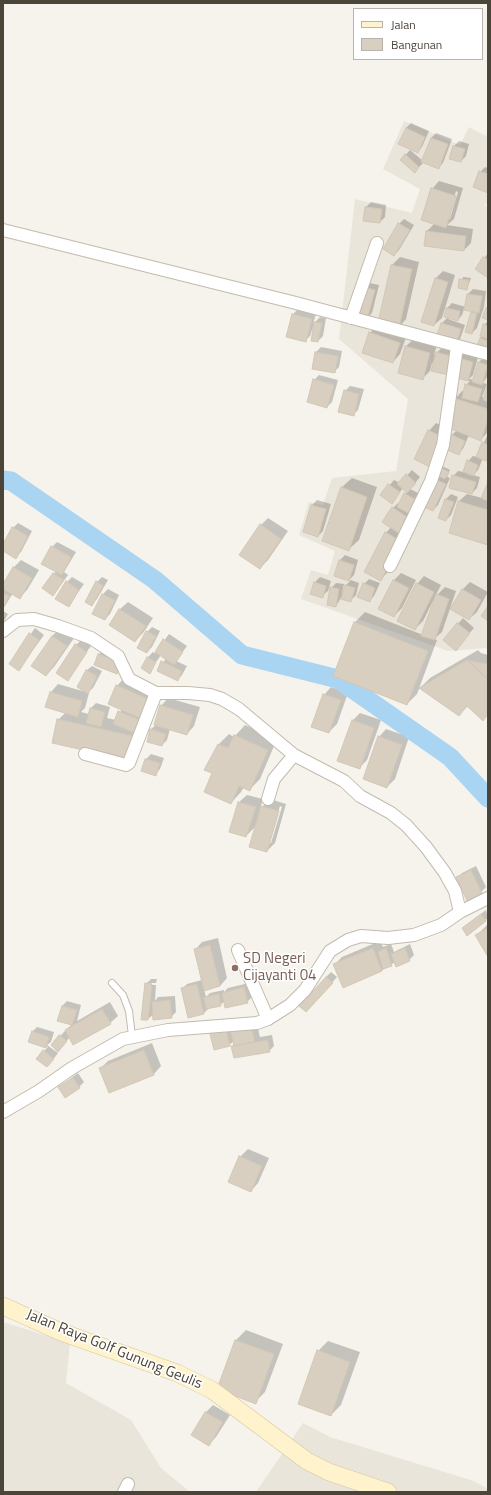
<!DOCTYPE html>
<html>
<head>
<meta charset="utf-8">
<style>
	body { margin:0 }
	#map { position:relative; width:491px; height:1495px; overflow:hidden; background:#f6f3ec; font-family:"Titillium Web",sans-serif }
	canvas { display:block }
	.frame { position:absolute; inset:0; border:4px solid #4b4439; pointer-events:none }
	.legend { position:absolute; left:353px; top:8px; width:130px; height:52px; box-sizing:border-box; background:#fff; border:1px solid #b7b4b0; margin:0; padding:5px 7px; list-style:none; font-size:12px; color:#4b4439 }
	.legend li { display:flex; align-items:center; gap:8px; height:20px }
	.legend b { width:20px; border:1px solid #b7b4b0 }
</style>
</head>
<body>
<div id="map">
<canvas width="491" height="1495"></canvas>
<div class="frame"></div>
<ul class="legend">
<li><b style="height:5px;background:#fff3cd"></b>Jalan</li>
<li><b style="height:11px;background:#d8cfc1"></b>Bangunan</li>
</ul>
</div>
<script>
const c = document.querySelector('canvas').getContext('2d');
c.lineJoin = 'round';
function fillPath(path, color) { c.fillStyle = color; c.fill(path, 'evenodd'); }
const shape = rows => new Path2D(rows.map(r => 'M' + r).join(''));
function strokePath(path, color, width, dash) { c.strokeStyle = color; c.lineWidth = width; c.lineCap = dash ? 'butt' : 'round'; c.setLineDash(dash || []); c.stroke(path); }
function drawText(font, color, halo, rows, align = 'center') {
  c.font = font + ' "Titillium Web",sans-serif'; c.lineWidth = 3; c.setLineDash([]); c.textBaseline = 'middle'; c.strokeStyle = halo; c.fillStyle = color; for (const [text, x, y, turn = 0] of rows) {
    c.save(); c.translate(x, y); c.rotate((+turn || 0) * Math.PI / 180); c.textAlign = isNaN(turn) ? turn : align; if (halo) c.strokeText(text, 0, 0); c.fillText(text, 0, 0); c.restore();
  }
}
fillPath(shape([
	[404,121,460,145,469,127,486,136,488,133,488,204,484,203,488,209,488,648,448,651,301,599,311,570,328,575,335,551,299,535,309,502,323,505,332,478,396,471,408,399,339,339,355,199,412,213,420,189,383,169],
	[3,1322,70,1343,66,1383,131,1420,161,1468,190,1492,3,1492],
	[303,1423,330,1437,474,1481,488,1489,488,1492,256,1492]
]), '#eae5da');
fillPath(shape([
	[411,123,429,131,422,147,417,152,399,144,406,128],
	[436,133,452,139,443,163,438,168,424,162,415,171,402,159,410,150,423,161,431,138],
	[459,141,469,144,466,156,461,161,454,146],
	[485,167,488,168,488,192,480,172],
	[439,181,463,188,454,219,447,225,473,229,471,243,464,250,425,245,427,231,435,223,432,189],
	[456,191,458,192,450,219,448,219],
	[371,202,386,205,385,217,380,222,366,207],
	[404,219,414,225,399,250,394,255,399,224],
	[488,253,488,276,476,269],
	[400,257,419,262,406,319,399,327,379,322,392,265],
	[443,271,455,275,442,318,434,325,436,278],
	[463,277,471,278,467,289,459,288],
	[369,283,379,285,372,313,367,318,356,316],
	[473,289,486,291,484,307,477,328,472,333,467,332,472,310,464,309,462,315,458,320,448,317,448,319,465,325,460,339,455,344,442,323,448,317,447,308,452,303,466,307,468,294],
	[298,309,316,314,313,324,320,317,326,318,323,336,318,341,313,327,310,336,305,341,287,336,293,314],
	[488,321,488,351,480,338,483,336,484,325],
	[377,325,407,335,400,354,393,362,370,333],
	[414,339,437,345,434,355,442,348,458,352,432,363,430,371,422,379,399,373,406,346],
	[321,347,342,351,339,367,334,372,316,352],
	[464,353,478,357,473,375,469,379,474,380,479,362,484,357,488,358,488,375,483,383,487,384,482,397,485,398,488,386,488,432,481,439,469,435,463,449,458,453,452,435,457,430,452,428,438,458,429,431,436,423,450,429,455,399,462,391,464,392,466,385,470,381,455,376,459,358],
	[319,375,338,380,332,402,327,407,314,380],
	[350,386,364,389,358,410,353,415,345,391],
	[488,434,488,457,486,459,483,458,478,470,473,475,480,477,477,488,472,493,453,476,458,471,464,472,468,461,473,456,477,457],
	[442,466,450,470,447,477,450,478,438,505,433,510,422,505],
	[412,470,420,477,410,489,422,495,408,533,388,572,380,580,386,533,391,527,393,508,398,503,399,504,407,491,403,488,396,497,381,495,394,480,400,483],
	[352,478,377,487,359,540,348,550,341,488],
	[488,484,488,544,459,501,467,494,482,498],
	[451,494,458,497,451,515,446,520,439,517,446,499],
	[317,500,331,504,323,531,318,536,304,532,312,505],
	[268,518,288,531,268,560,260,568,261,525],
	[18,523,32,531,21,552,16,557,3,550,3,546,13,528],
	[57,542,76,552,64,572,68,575,53,595,54,574,56,571,52,547],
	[345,555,358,560,354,575,349,580,340,560],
	[21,560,39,570,27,590,20,597,13,593,3,609,3,585,14,567],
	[401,573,416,580,402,608,394,616,394,580],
	[424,576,441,585,423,621,415,629,417,584],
	[72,577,84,584,68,606,67,582],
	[102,577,108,580,97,599,92,604,97,582],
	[320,577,331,581,328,591,322,596,315,582],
	[369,579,380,583,374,596,369,601,364,584],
	[351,580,359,583,356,595,351,600,341,598,336,606,331,588,336,583,344,584,342,593,344,594,346,585],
	[470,582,488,592,477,612,469,619,452,608,463,589],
	[445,587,456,591,442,632,434,639,437,640,417,694,407,704,335,676,355,622,365,612,423,635,436,596],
	[108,589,119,595,110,614,105,619,93,614,103,594],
	[128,602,153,618,143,633,135,641,110,625,120,609],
	[3,611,8,614,3,623],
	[463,618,474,628,460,644,444,640],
	[152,627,160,631,152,647,147,652,147,632],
	[35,628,44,635,19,669,10,663],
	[60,629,74,638,54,667,46,675,33,666,52,636],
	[169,634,187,646,176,661,187,666,182,675,177,680,158,671,166,658,161,655,149,672,142,668,148,657,153,652,155,653],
	[81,640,91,646,67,679,76,645],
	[104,649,125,657,121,667,116,672,95,665,99,654],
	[478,650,481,653,488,655,488,714,483,719,468,706,459,714,420,688,430,678],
	[92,666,102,671,93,688,87,693,89,693,85,708,81,712,89,714,91,708,96,703,110,707,107,718,116,720,122,709,117,686,124,678,157,692,127,759,58,720,66,712,47,707,51,692,58,684,86,692,78,687,87,670],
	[331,687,348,693,337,724,329,732,324,695],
	[168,698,200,707,194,726,187,734,170,729,167,740,162,745,151,729,156,725,161,706],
	[360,713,381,720,367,760,360,767,353,720],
	[245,725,277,739,260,779,250,789,244,787,241,792,231,803,213,773,219,744,229,734,234,737],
	[386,729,409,737,395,779,387,787,379,737],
	[151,754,164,758,160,769,155,774,143,770,146,759],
	[247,795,263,799,260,809,270,799,286,804,275,843,267,851,256,826,246,836,231,832,239,802],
	[280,806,282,807,271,843,269,843],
	[476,866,486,887,481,892,457,878,462,873],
	[486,910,488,918,468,934,468,924],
	[488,924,488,955,477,935],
	[218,938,227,978,220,986,204,989,206,997,210,993,224,990,224,992,228,988,249,983,252,997,247,1002,225,1001,220,1005,209,1008,204,1013,188,1016,182,989,187,984,202,980,195,950,202,942],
	[380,941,383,947,391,944,394,952,410,944,414,955,409,960,395,962,381,971,335,964,342,957],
	[331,972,337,977,311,1006,326,977],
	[151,979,157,979,156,983,149,983,149,985,156,985,155,1001,158,997,175,996,176,1012,171,1017,154,1014,148,1019,146,984],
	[67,1001,81,1005,77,1021,110,1002,118,1016,110,1023,70,1037,63,1045,60,1036,72,1024,58,1020,62,1006],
	[256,1021,260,1037,272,1035,274,1046,269,1051,233,1046,234,1041,229,1045,210,1030],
	[37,1027,54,1032,51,1042,47,1045,58,1053,52,1061,44,1051,48,1047,30,1042,32,1032],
	[152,1043,161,1066,154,1074,110,1092,100,1069,108,1061],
	[78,1073,84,1082,79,1087,59,1087],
	[248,1149,269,1158,258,1183,251,1191,240,1157],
	[246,1330,283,1344,265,1392,255,1402,218,1388,236,1340],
	[328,1341,360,1352,341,1405,331,1415,318,1351],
	[213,1405,230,1415,216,1437,208,1445,192,1435,206,1412]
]), '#0003');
strokePath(shape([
	[3,480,11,481,155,580,242,655,338,679,450,757,488,798]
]), '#a9d4f2', 19);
const building = shape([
	[406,128,425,137,418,153,398,144,406,128],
	[431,138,448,144,439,169,421,162,431,138],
	[453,146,465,149,461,162,449,159,453,146],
	[405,154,419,167,415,173,400,160,405,154],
	[479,171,488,174,488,193,473,187,479,171],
	[431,188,456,196,446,228,421,220,431,188],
	[365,207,382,209,380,223,363,221,365,207],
	[398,223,410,230,394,256,383,249,398,223],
	[426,231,466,236,464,251,424,246,426,231],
	[483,257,488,260,488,278,475,269,483,257],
	[391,265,412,269,399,328,378,323,391,265],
	[435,278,448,282,434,326,421,322,435,278],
	[459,279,469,280,467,290,458,288,459,279],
	[363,287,375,290,367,320,355,316,363,287],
	[467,294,482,296,479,313,464,310,467,294],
	[446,308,460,311,458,321,444,317,446,308],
	[486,308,488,309,488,320,482,318,486,308],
	[471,312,477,313,472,334,465,332,471,312],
	[292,314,312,319,306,342,286,337,292,314],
	[314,322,322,323,318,342,311,341,314,322],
	[441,323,461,329,456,345,436,338,441,323],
	[483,324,488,326,488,339,480,336,483,324],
	[369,332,400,343,393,363,362,353,369,332],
	[480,338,488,341,488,352,476,348,480,338],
	[405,346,430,353,423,380,398,373,405,346],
	[315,352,338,356,335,373,312,369,315,352],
	[436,352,454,357,449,375,431,371,436,352],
	[458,358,473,362,468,381,454,377,458,358],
	[478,362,488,365,482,385,472,382,478,362],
	[313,379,334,385,327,408,307,402,313,379],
	[488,383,488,402,483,400,488,383],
	[465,384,482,389,478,402,462,398,465,384],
	[344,390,359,394,354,416,338,412,344,390],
	[454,398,488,409,488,419,481,441,449,428,454,398],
	[428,430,444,438,430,467,414,459,428,430],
	[452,435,465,441,459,455,445,449,452,435],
	[482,442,488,445,488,455,486,461,476,457,482,442],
	[467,460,478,465,474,476,463,472,467,460],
	[439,467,449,472,445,479,435,474,439,467],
	[406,474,416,483,407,493,397,484,406,474],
	[452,475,476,482,472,494,449,488,452,475],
	[433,478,446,484,433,511,420,505,433,478],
	[488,482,488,501,481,498,488,482],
	[388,484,400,492,392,504,380,495,388,484],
	[341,487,367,497,349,551,322,541,341,487],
	[404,493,418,501,410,514,397,507,404,493],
	[445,499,454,502,446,521,438,518,445,499],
	[458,501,488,510,488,545,449,533,458,501],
	[311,505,326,509,318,537,303,532,311,505],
	[392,507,410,519,400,534,382,522,392,507],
	[260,524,281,539,260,569,239,555,260,524],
	[12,527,28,536,16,559,3,551,3,544,12,527],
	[385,532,401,541,381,581,364,572,385,532],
	[51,546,71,557,62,575,41,564,51,546],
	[339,560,354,565,349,581,334,576,339,560],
	[13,567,32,578,20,599,3,589,3,584,13,567],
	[53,573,64,580,53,596,42,588,53,573],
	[393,580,409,588,394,617,378,609,393,580],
	[66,581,79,590,69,607,55,599,66,581],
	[96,581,103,586,92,606,85,602,96,581],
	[314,582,326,586,323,598,310,594,314,582],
	[363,583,375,588,370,602,357,597,363,583],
	[416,583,434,592,415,630,397,621,416,583],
	[345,585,355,588,351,602,341,599,345,585],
	[330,587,339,589,336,607,327,605,330,587],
	[462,589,481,600,469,620,450,609,462,589],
	[3,593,10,596,3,608,3,593],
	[102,594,115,600,105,620,92,614,102,594],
	[436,594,449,599,435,640,421,636,436,594],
	[488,606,488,621,481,616,488,606],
	[119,609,146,626,135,642,109,625,119,609],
	[354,622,428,651,407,705,333,676,354,622],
	[457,623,470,633,456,651,443,640,457,623],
	[146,631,156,636,147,653,137,648,146,631],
	[29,633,39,640,19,671,9,664,29,633],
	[52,636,67,646,46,676,31,666,52,636],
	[163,639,183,652,174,665,155,652,163,639],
	[75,644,87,652,68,681,56,673,75,644],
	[98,654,121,662,117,674,94,665,98,654],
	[147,657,156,662,150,674,141,668,147,657],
	[467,660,488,680,488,714,483,721,467,706,459,716,419,688,467,660],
	[468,660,488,664,488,679,468,660],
	[161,661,182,671,178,681,157,671,161,661],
	[86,670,97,676,88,694,77,687,86,670],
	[116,685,150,700,142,719,108,704,116,685],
	[50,692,82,701,78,717,45,707,50,692],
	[323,694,341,700,329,733,311,727,323,694],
	[160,705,193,715,187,735,154,725,160,705],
	[90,708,105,712,101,727,86,723,90,708],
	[118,711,140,720,135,733,113,724,118,711],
	[57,719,133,736,128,760,52,743,57,719],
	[352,720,374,728,360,769,337,761,352,720],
	[150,729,166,734,162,746,147,742,150,729],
	[234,735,268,750,250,791,239,786,231,804,204,792,212,773,204,770,218,744,228,748,234,735],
	[378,736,402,745,387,788,363,779,378,736],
	[145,759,160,763,156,776,141,771,145,759],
	[238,802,256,807,246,837,229,832,238,802],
	[261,806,279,811,267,852,249,847,261,806],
	[471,870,482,893,467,901,456,877,471,870],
	[481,914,486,921,467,936,462,928,481,914],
	[488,928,488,957,475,935,488,928],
	[210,945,220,986,204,991,194,949,210,945],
	[373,948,382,971,343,988,333,964,373,948],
	[386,948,392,966,383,969,378,952,386,948],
	[405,948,410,961,396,967,391,954,405,948],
	[326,977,333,983,306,1012,299,1006,326,977],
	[145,983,152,984,148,1020,141,1020,145,983],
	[197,984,204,1014,188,1018,181,988,197,984],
	[244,987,248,1003,225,1008,222,993,244,987],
	[219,994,221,1006,206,1009,204,997,219,994],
	[170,1000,172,1018,153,1020,152,1002,170,1000],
	[62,1006,77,1010,72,1025,57,1021,62,1006],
	[102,1009,111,1024,73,1045,65,1030,102,1009],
	[225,1025,230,1046,214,1050,209,1030,225,1025],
	[251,1025,255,1042,234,1046,230,1029,251,1025],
	[32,1031,49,1037,46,1048,28,1042,32,1031],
	[59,1035,67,1041,58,1052,51,1045,59,1035],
	[268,1040,270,1052,234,1058,231,1046,268,1040],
	[43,1050,54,1059,47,1067,36,1059,43,1050],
	[144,1050,154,1075,109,1093,99,1068,144,1050],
	[73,1078,80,1088,65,1098,58,1087,73,1078],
	[239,1156,262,1166,251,1192,228,1182,239,1156],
	[235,1340,274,1354,256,1404,217,1389,235,1340],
	[317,1350,350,1362,331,1416,298,1404,317,1350],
	[205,1412,223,1422,209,1446,191,1435,205,1412]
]);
fillPath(building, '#d8cfc1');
strokePath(building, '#d3c7b4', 1);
const service = shape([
	[112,983,123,995,129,1011,132,1036]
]);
const minor = shape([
	[3,230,292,302,488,354],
	[351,318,377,243],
	[390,566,431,481,443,445,457,347],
	[3,631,17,620,34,619,58,626,91,638,118,656,129,679,156,693,188,693,210,695,222,699,239,709,294,755,344,781,360,796,391,813,406,825,426,847,445,873,455,891,460,912],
	[85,754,126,765,129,763,156,693],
	[268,799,274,779,294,755],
	[238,950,268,1019],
	[3,1112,39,1091,72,1068,123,1039,168,1030,257,1023,268,1019,290,1005,305,990,330,951,348,940,361,936,388,938,414,935,441,925,460,912,488,898],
	[124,1492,128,1484]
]);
const secondary = shape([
	[3,1306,61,1332,177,1373,212,1390,307,1461,329,1472,388,1492]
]);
strokePath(service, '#c2bbae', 8);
strokePath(minor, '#c2bbae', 14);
strokePath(secondary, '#d6c79b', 18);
strokePath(service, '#fff', 6);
strokePath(minor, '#fff', 12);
strokePath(secondary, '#fff3cd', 17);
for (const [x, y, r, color] of [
	[235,968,4,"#8d6e63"]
]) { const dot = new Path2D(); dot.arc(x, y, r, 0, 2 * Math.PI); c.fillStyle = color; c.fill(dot); strokePath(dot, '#fff', 1.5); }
drawText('15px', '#785e54', '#fff', [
	["SD Negeri",243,959],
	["Cijayanti 04",243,976]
], 'left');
drawText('15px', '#4b4439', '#fff', [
	["Jalan Raya Golf Gunung Geulis",114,1350,22]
]);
</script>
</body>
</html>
